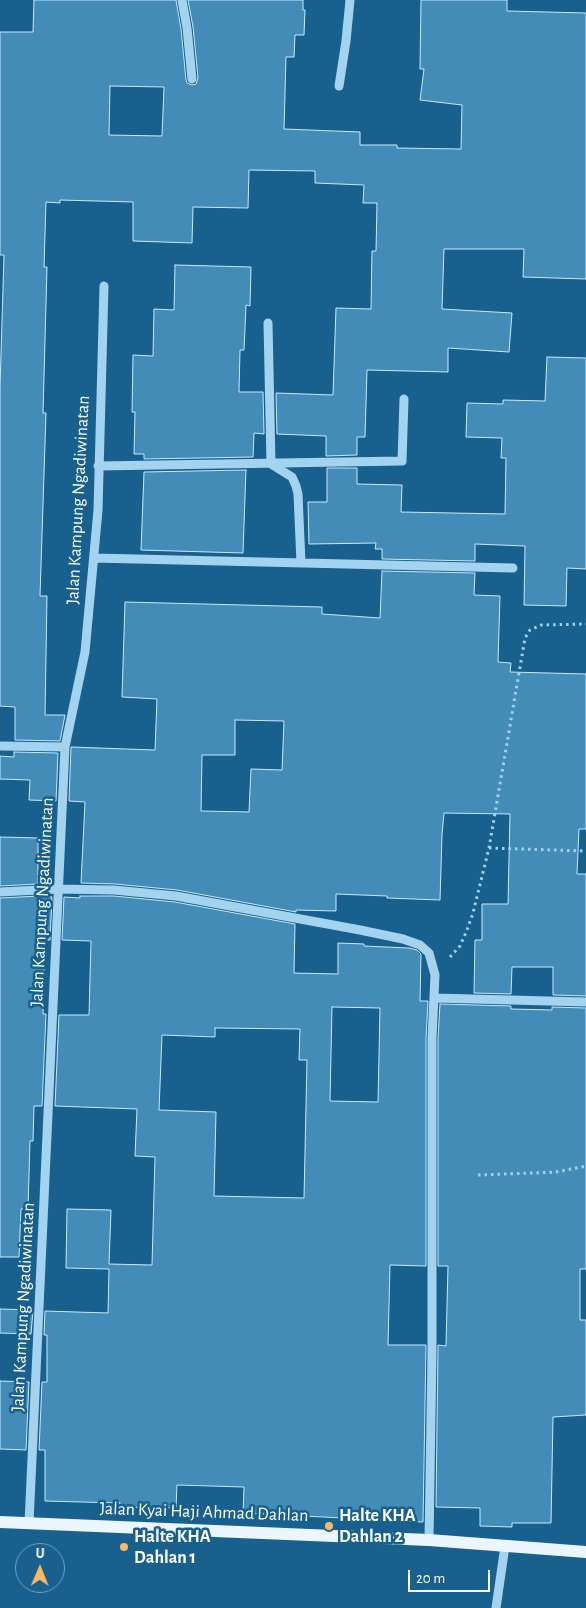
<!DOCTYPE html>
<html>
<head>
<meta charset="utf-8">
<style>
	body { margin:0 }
	#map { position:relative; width:586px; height:1608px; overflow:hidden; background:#18608e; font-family:"Alegreya Sans",sans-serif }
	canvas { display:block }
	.north { position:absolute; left:15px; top:1543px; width:50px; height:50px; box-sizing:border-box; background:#18608e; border:1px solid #74a0bb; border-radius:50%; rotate:1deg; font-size:14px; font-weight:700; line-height:20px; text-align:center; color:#fff }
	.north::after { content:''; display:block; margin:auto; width:18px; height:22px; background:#ffb662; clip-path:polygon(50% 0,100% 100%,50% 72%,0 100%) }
	.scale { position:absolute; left:408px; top:1570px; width:82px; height:22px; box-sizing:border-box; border:2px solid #fff; border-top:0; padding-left:6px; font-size:15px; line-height:18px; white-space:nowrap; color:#fff; -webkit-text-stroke:4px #18608e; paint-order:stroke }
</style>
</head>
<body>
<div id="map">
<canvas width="586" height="1608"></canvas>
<div class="north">U</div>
<div class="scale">20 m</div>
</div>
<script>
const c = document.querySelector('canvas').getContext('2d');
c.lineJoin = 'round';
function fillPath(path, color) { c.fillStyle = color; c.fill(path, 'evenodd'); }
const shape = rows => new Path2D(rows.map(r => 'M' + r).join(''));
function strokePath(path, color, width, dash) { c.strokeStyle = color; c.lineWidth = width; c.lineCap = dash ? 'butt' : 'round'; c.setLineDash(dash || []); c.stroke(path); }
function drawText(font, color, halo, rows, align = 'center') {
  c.font = font + ' "Alegreya Sans",sans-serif'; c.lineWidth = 5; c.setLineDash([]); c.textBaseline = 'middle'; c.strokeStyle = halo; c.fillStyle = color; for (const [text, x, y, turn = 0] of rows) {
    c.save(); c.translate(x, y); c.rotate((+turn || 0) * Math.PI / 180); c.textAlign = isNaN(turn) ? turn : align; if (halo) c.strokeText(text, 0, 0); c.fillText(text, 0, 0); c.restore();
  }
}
const building = shape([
	[34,0,176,0,181,29,186,80,187,83,192,85,196,84,198,78,193,27,188,0,303,0,303,10,305,10,304,35,295,35,294,57,286,57,284,129,360,132,360,145,397,145,397,148,461,149,462,105,420,100,424,69,420,69,421,0,507,0,507,11,586,13,586,279,523,277,524,249,444,249,442,309,512,313,509,352,448,348,448,372,367,370,365,437,357,437,357,455,326,456,326,436,277,434,276,393,333,395,336,308,371,309,372,251,376,251,377,203,363,203,364,185,315,183,315,171,249,170,248,208,193,207,192,243,133,241,133,202,60,200,60,203,46,202,44,267,47,267,43,413,46,413,40,596,47,596,45,715,65,715,60,741,15,740,15,707,0,706,0,387,4,255,0,255,0,32,33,32,34,0],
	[110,86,164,87,162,136,109,135,110,86],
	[175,265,251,267,250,306,246,305,244,350,240,350,239,392,263,392,264,434,254,433,253,457,144,459,144,454,134,454,135,412,132,412,133,355,153,356,154,309,174,310,175,265],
	[547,357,586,358,586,569,567,568,566,606,524,605,525,546,475,544,475,561,382,559,382,549,375,549,376,543,309,544,308,502,327,502,327,468,357,468,357,484,402,485,401,512,505,514,506,458,501,458,502,438,466,437,467,403,503,404,503,400,545,401,547,357],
	[246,470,243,553,141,550,144,472,246,470],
	[382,571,475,573,474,595,500,596,498,662,511,663,510,672,586,674,586,829,579,829,577,874,586,874,586,996,553,995,553,967,512,967,511,994,474,993,475,940,482,940,482,904,508,904,510,814,444,813,442,835,440,900,387,898,387,896,336,894,336,911,296,910,296,912,177,890,115,884,81,883,85,802,69,801,71,747,155,750,157,699,122,697,125,602,322,607,322,614,380,618,382,571],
	[235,720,284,721,282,770,251,769,249,812,201,811,202,755,235,755,235,720],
	[14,752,58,753,56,801,29,800,30,780,0,779,0,756,14,757,14,752],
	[0,837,38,838,38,884,0,886,0,837],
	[39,896,52,897,50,940,45,940,43,1014,46,1014,42,1106,34,1106,33,1141,30,1141,28,1209,21,1209,19,1257,0,1257,0,898,39,896],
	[80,896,114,896,175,902,295,924,294,973,338,974,338,943,364,944,364,946,409,948,417,950,421,954,420,1001,428,1001,426,1038,426,1266,390,1265,388,1345,426,1345,423,1522,243,1513,244,1487,177,1485,176,1508,120,1507,120,1503,45,1501,45,1450,39,1450,42,1382,47,1382,47,1335,44,1335,45,1311,108,1313,109,1269,66,1268,67,1209,111,1210,109,1264,152,1265,155,1157,135,1156,137,1109,55,1106,59,1015,89,1015,91,941,62,940,64,897,80,898,80,896],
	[332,1007,380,1008,378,1102,330,1101,332,1007],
	[215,1028,300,1029,299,1060,307,1060,304,1198,214,1196,216,1112,159,1110,162,1035,215,1037,215,1028],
	[440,1004,511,1006,511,1009,552,1010,552,1007,586,1008,586,1269,580,1269,580,1320,586,1320,586,1415,553,1417,551,1523,512,1523,512,1527,480,1526,480,1508,436,1507,438,1345,446,1346,448,1266,438,1266,438,1038,440,1004],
	[0,1309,33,1310,31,1334,0,1333,0,1309],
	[0,1381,29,1382,26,1450,0,1449,0,1381]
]);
fillPath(building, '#448cb8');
strokePath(building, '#cae8fb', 1);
strokePath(shape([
	[489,848,586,851],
	[450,957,460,946,467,930,473,913,489,848,525,638,530,630,541,625,586,624],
	[478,1175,556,1172,586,1166]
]), '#a3d3ef', 3, [2.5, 4]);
strokePath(shape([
	[182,0,187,28,192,79],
	[339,86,346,41,350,0],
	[268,323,271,464,292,477,296,486,298,494,301,563],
	[98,466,402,461,404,399],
	[94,558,513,568],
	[0,746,65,747],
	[0,892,58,889,114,890,176,896,360,930,403,939,420,945,429,953,435,975,432,1038,432,1354,429,1540],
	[434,998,586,1002],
	[29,1523,65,747,85,652,98,510,104,286],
	[496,1608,505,1546]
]), '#a3d3ef', 9);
strokePath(shape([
	[0,1522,429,1540,586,1552]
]), '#ecf6ff', 12);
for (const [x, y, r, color] of [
	[329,1526,5,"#ffb662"],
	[124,1547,5,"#ffb662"]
]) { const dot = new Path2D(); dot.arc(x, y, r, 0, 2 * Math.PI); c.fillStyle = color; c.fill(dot); strokePath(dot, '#18608e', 2); }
drawText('18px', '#fff', '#18608e', [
	["Jalan Kampung Ngadiwinatan",78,500,-87],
	["Jalan Kampung Ngadiwinatan",42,902,-87],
	["Jalan Kampung Ngadiwinatan",23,1307,-87],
	["Jalan Kyai Haji Ahmad Dahlan",204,1512,2]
]);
drawText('bold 18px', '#fff', '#18608e', [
	["Halte KHA",339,1516],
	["Dahlan 2",339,1537],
	["Halte KHA",134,1537],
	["Dahlan 1",134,1558]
], 'left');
</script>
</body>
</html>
